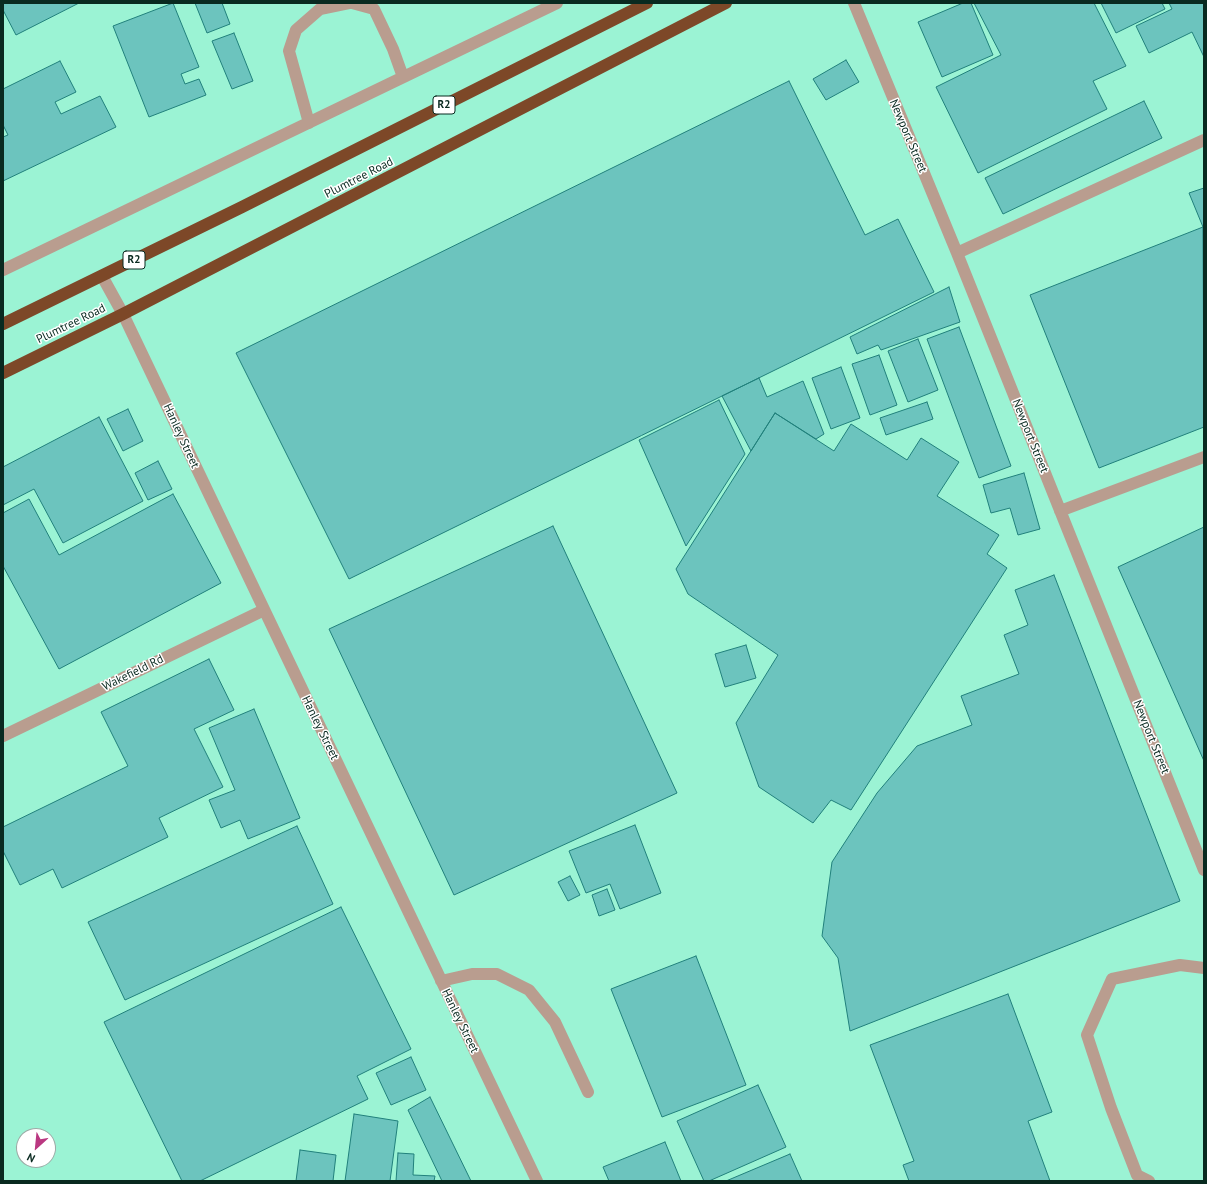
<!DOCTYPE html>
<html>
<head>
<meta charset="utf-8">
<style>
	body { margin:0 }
	#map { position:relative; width:1207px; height:1184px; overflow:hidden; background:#aefbdf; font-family:"PT Sans",sans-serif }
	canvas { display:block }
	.frame { position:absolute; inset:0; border:4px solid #092a20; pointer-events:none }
	.north { position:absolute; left:16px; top:1128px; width:40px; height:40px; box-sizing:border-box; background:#fff; border:1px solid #9daaa6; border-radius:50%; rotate:207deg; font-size:11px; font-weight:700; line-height:16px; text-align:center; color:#092a20 }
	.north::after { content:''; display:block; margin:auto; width:14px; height:18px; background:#ba3881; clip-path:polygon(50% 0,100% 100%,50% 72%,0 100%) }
</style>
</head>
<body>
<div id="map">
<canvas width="1207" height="1184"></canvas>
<div class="frame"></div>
<div class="north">N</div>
</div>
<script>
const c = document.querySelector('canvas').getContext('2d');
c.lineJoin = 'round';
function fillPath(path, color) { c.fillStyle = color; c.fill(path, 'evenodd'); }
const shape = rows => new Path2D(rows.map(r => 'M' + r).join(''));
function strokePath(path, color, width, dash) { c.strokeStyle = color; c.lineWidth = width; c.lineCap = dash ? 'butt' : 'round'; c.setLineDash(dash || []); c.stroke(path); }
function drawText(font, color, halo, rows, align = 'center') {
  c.font = font + ' "PT Sans",sans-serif'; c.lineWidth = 3; c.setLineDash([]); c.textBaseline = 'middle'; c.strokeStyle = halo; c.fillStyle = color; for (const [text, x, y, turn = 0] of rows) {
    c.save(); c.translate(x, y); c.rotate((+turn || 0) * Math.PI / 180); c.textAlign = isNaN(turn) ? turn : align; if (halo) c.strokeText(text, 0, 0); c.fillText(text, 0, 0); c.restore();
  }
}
fillPath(shape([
	[3,3,1204,3,1204,1181,3,1181],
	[24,1136,48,1136,48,1160,24,1160]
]), '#9bf3d4');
const building = shape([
	[3,3,79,3,16,35,3,10,3,3],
	[173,3,199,67,181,74,185,84,199,79,206,95,149,117,113,26,173,3],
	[195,3,222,3,230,24,207,33,195,3],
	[963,3,971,3,993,55,942,77,918,22,963,3],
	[974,3,1094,3,1126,66,1093,81,1107,109,978,173,936,87,1001,55,974,3],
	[1101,3,1162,3,1165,9,1116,33,1101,3],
	[1169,3,1204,3,1204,57,1192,32,1149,53,1136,26,1172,9,1169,3],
	[234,33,253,81,232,89,212,41,234,33],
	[846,60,859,82,826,100,813,79,846,60],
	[60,61,76,92,55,102,61,114,100,96,116,127,3,181,3,137,8,135,3,125,3,89,60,61],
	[789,81,865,235,898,219,934,292,349,579,236,353,789,81],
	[1144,101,1162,138,1003,214,985,178,1144,101],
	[1204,188,1204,227,1203,227,1189,193,1204,188],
	[1203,227,1204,427,1099,468,1030,295,1203,227],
	[949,287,960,322,881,350,878,345,857,354,850,337,949,287],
	[959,327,1011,466,979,478,927,339,959,327],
	[918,339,938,390,908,402,888,351,918,339],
	[879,355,897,405,870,415,852,364,879,355],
	[841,367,860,418,831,429,812,378,841,367],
	[759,378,767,397,803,381,824,434,816,439,775,413,751,451,722,396,759,378],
	[719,400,745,454,686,546,639,440,719,400],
	[927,402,933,419,886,435,880,418,927,402],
	[128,409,143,441,123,451,107,419,128,409],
	[775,413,834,451,851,424,907,460,921,438,959,462,937,496,999,535,987,554,1007,568,851,810,831,800,813,823,759,787,736,723,778,655,688,594,676,569,775,413],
	[99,417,143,501,63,543,34,489,3,505,3,467,99,417],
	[158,461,172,489,148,500,135,473,158,461],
	[1024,473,1040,529,1018,535,1010,508,991,513,983,485,1024,473],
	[173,494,221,583,59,669,3,566,3,513,29,499,59,555,173,494],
	[553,526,677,793,454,895,329,629,553,526],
	[1204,527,1204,761,1118,567,1204,527],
	[1054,575,1180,901,850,1031,838,958,822,936,832,862,877,793,917,746,972,725,961,696,1019,674,1004,635,1028,625,1015,590,1054,575],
	[746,645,756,678,725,687,715,654,746,645],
	[209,659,234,710,194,729,223,787,159,818,168,837,62,888,53,869,20,885,3,851,3,827,128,766,101,712,209,659],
	[254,709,300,818,248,839,240,820,221,828,209,800,235,790,209,728,254,709],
	[635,825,661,893,620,909,610,884,586,893,569,851,635,825],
	[297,826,333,904,125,1000,88,922,297,826],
	[570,876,580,895,568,901,558,882,570,876],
	[607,889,615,910,599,916,592,895,607,889],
	[341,907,411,1049,357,1076,368,1099,200,1181,182,1181,104,1022,341,907],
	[696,956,746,1085,662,1117,611,989,696,956],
	[1008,994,1052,1112,1028,1121,1050,1181,909,1181,903,1165,914,1161,870,1045,1008,994],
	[411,1057,426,1090,391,1105,376,1073,411,1057],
	[758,1085,786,1147,709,1181,704,1181,677,1121,758,1085],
	[430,1097,471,1181,442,1181,408,1110,430,1097],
	[354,1114,398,1121,390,1181,345,1181,354,1114],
	[665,1142,681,1181,609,1181,603,1167,665,1142],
	[300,1150,336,1155,333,1181,296,1181,300,1150],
	[398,1153,414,1154,413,1175,435,1176,434,1181,396,1181,398,1153],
	[790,1154,802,1181,726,1181,790,1154]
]);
fillPath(building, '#6cc4be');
strokePath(building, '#21817c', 1);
strokePath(shape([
	[352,3,374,9,393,49,403,77],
	[854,3,957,253,1204,870],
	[309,123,289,51,296,30,320,9,349,3],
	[957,253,1204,140],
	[3,270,557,3],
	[102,276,123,314,537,1181],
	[1060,511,1204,457],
	[3,736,264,610],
	[441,981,472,974,497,974,529,990,555,1022,588,1092],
	[1149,1181,1137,1175,1111,1108,1087,1035,1112,979,1180,965,1204,968]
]), '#b99d8f', 12);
strokePath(shape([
	[3,324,242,207,647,3],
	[3,373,123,314,726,3]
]), '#7d4828', 12);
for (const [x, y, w] of [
	[444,105,22],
	[134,260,22]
]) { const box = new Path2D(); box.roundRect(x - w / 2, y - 9, w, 18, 3); c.fillStyle = '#fff'; c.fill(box); strokePath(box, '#092a20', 1); }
drawText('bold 11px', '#092a20', null, [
	["R2",444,105],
	["R2",134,260]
]);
drawText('12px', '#092a20', '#fff', [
	["Newport Street",908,136,67],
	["Plumtree Road",359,178,-27],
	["Plumtree Road",71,324,-26],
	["Hanley Street",181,436,65],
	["Newport Street",1030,436,68],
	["Wakefield Rd",133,673,-26],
	["Hanley Street",320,728,64],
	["Newport Street",1151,737,68],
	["Hanley Street",460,1021,64]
]);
</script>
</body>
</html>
